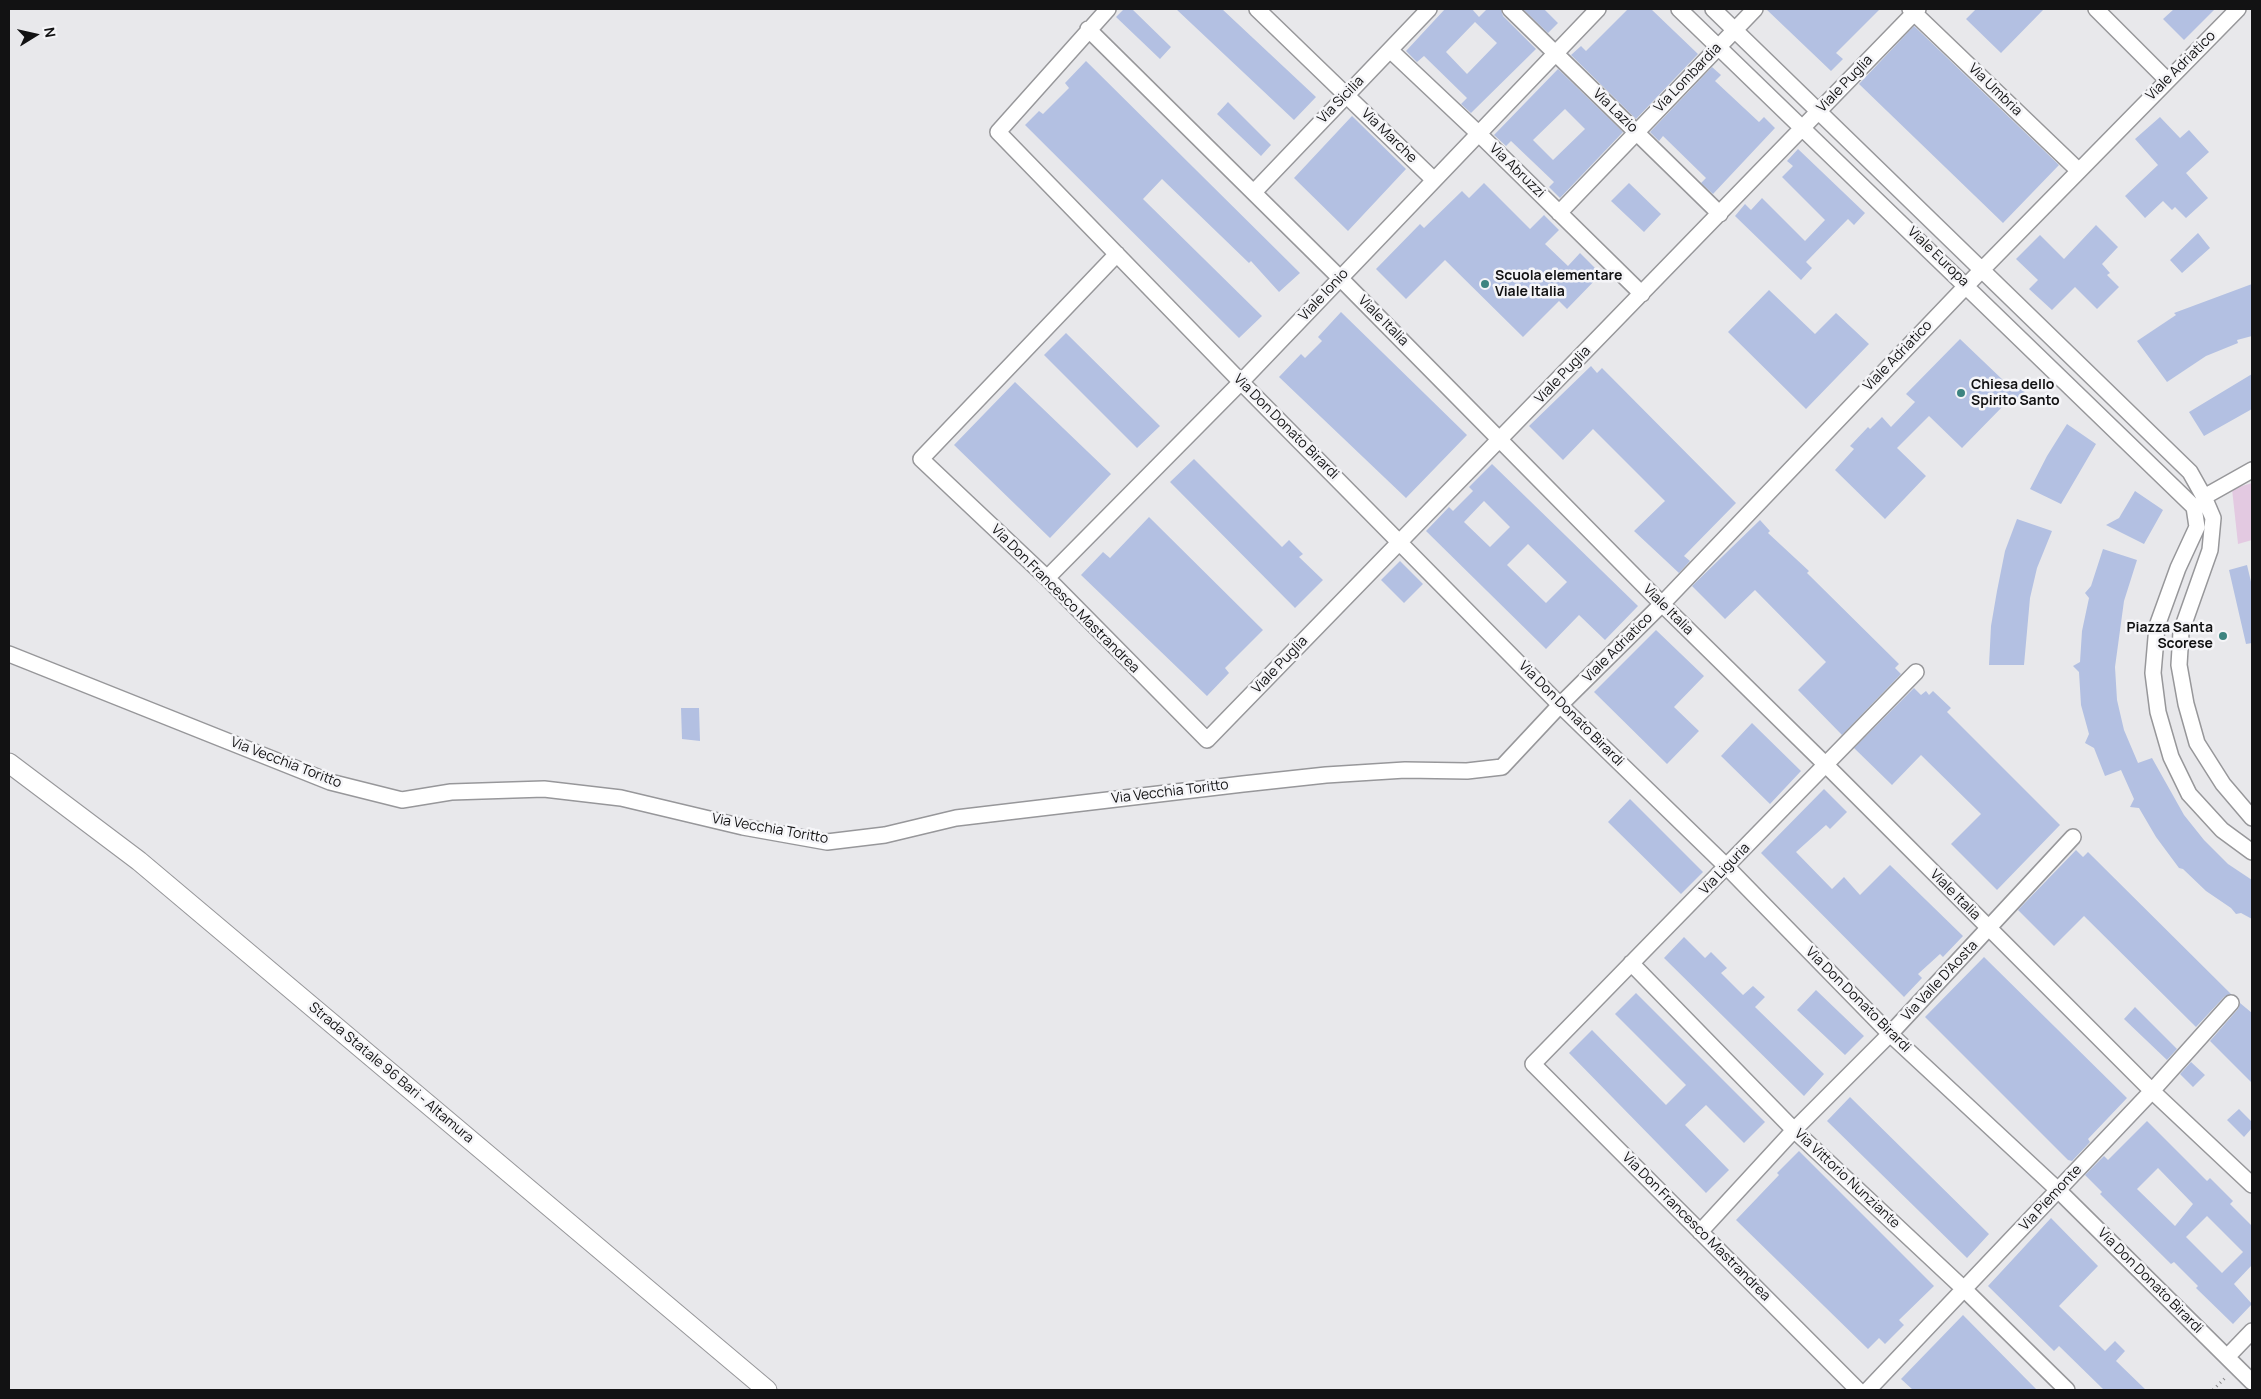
<!DOCTYPE html>
<html>
<head>
<meta charset="utf-8">
<style>
	body { margin:0 }
	#map { position:relative; width:2261px; height:1399px; overflow:hidden; background:#e8e8eb; font-family:Manrope,sans-serif }
	canvas { display:block }
	.frame { position:absolute; inset:0; border:10px solid #121213; pointer-events:none }
	.north { position:absolute; left:10px; top:10px; width:50px; height:50px; -webkit-text-stroke:4px #f5f5f8; paint-order:stroke; rotate:80deg; font-size:14px; font-weight:700; line-height:20px; text-align:center; color:#121213 }
	.north::after { content:''; display:block; margin:auto; width:18px; height:22px; background:#121213; clip-path:polygon(50% 0,100% 100%,50% 72%,0 100%) }
</style>
</head>
<body>
<div id="map">
<canvas width="2261" height="1399"></canvas>
<div class="frame"></div>
<div class="north">N</div>
</div>
<script>
const c = document.querySelector('canvas').getContext('2d');
c.lineJoin = 'round';
function fillPath(path, color) { c.fillStyle = color; c.fill(path, 'evenodd'); }
const shape = rows => new Path2D(rows.map(r => 'M' + r).join(''));
function strokePath(path, color, width, dash) { c.strokeStyle = color; c.lineWidth = width; c.lineCap = dash ? 'butt' : 'round'; c.setLineDash(dash || []); c.stroke(path); }
function drawText(font, color, halo, rows, align = 'center') {
  c.font = font + ' Manrope,sans-serif'; c.lineWidth = 5; c.setLineDash([]); c.textBaseline = 'middle'; c.strokeStyle = halo; c.fillStyle = color; for (const [text, x, y, turn = 0] of rows) {
    c.save(); c.translate(x, y); c.rotate((+turn || 0) * Math.PI / 180); c.textAlign = isNaN(turn) ? turn : align; if (halo) c.strokeText(text, 0, 0); c.fillText(text, 0, 0); c.restore();
  }
}
fillPath(shape([
	[2252,483,2252,540,2238,544,2232,489]
]), '#e3c9e1');
fillPath(shape([
	[1124,9,1132,9,1171,47,1160,59,1116,17],
	[1176,9,1222,9,1316,97,1294,120],
	[1445,9,1472,9,1479,17,1487,9,1501,9,1503,16,1536,49,1471,113,1461,104,1467,98,1424,56,1417,62,1406,51],
	[1475,22,1497,43,1467,74,1446,52],
	[1523,9,1544,9,1558,23,1548,33],
	[1628,9,1651,9,1698,54,1636,119,1571,55,1581,46,1586,51],
	[1766,9,1880,9,1836,53,1843,59,1831,71],
	[1976,9,2044,9,2001,53,1966,19],
	[2174,9,2215,9,2184,40,2163,19],
	[1914,26,2059,165,2003,223,1859,84],
	[1086,61,1300,273,1279,292,1251,261,1249,263,1162,179,1143,199,1262,316,1239,338,1025,125,1039,111,1043,114,1069,88,1065,83],
	[1712,67,1721,75,1715,81,1759,122,1764,117,1775,128,1713,194,1701,183,1706,178,1663,136,1659,141,1650,132],
	[1558,69,1623,132,1560,198,1549,187,1554,182,1511,141,1506,146,1494,135],
	[1565,109,1585,129,1553,160,1533,140],
	[1228,102,1271,145,1261,156,1217,114],
	[1352,116,1406,169,1348,231,1294,178],
	[2160,117,2180,138,2189,130,2209,152,2186,173,2208,198,2186,218,2175,207,2172,210,2163,201,2145,218,2125,196,2158,165,2135,139],
	[1798,149,1865,213,1854,225,1848,219,1806,262,1812,268,1801,280,1735,216,1745,204,1751,210,1762,198,1805,241,1825,220,1782,177,1793,166,1787,161],
	[1484,183,1530,229,1544,215,1559,230,1545,244,1568,266,1580,253,1601,274,1567,309,1559,301,1523,337,1445,260,1406,299,1376,269,1420,224,1424,228,1462,191,1469,198],
	[1629,183,1661,214,1644,232,1611,201],
	[2096,225,2118,247,2102,264,2110,273,2107,275,2119,287,2097,309,2075,287,2052,310,2029,289,2038,280,2016,259,2040,235,2064,259],
	[2198,233,2210,248,2182,273,2170,260],
	[2252,284,2252,336,2237,340,2238,343,2206,356,2167,382,2137,341,2176,315,2174,313],
	[1769,290,1815,334,1836,313,1869,344,1806,409,1728,332],
	[1341,312,1467,435,1406,498,1279,377,1301,354,1305,358,1322,341,1318,337],
	[1066,333,1160,426,1137,448,1044,355],
	[1960,339,2005,382,2024,382,2025,403,2006,403,1962,448,1929,416,1897,448,1926,476,1885,519,1835,470,1854,449,1850,446,1868,427,1870,429,1882,417,1891,427,1915,402,1906,394],
	[1591,366,1597,373,1602,368,1736,503,1684,556,1690,561,1679,573,1634,531,1665,501,1593,429,1563,460,1529,426],
	[2252,374,2252,409,2204,436,2189,412],
	[1015,382,1111,474,1050,538,954,445],
	[2067,424,2096,444,2061,504,2030,489,2047,456],
	[1194,459,1282,547,1289,540,1303,554,1299,557,1323,580,1295,608,1170,482],
	[1492,464,1638,606,1605,640,1579,615,1546,649,1426,531,1449,507,1453,511,1473,491,1469,487],
	[1484,501,1510,527,1490,547,1464,522],
	[1528,544,1567,582,1546,603,1507,565],
	[2135,491,2163,510,2144,544,2106,525,2119,518],
	[1149,517,1263,630,1225,668,1229,673,1207,696,1081,575,1103,552,1110,558],
	[2017,519,2052,531,2037,568,2030,598,2024,665,1989,665,1991,626,1997,591,2005,551],
	[1760,520,1770,531,1768,533,1809,571,1807,573,1899,664,1895,668,1901,674,1842,735,1798,690,1826,662,1755,590,1725,619,1692,586],
	[2103,549,2137,560,2124,601,2115,667,2117,700,2124,730,2138,763,2152,758,2184,815,2204,840,2228,864,2252,880,2252,919,2241,913,2236,914,2231,908,2206,891,2183,869,2179,868,2156,837,2139,808,2130,807,2134,799,2121,770,2105,776,2094,748,2085,743,2089,734,2081,705,2079,672,2073,666,2080,662,2082,631,2089,598,2085,593,2091,586],
	[1400,561,1423,584,1404,603,1381,580],
	[2247,565,2252,586,2252,643,2246,644,2229,570],
	[1656,630,1704,676,1674,707,1699,731,1667,764,1594,692],
	[1914,688,1921,695,1926,691,1929,695,1933,691,1951,708,1947,712,2060,825,1997,890,1951,844,1981,814,1921,755,1892,785,1854,748],
	[681,708,699,708,700,741,682,739],
	[1752,723,1801,771,1770,804,1721,756],
	[1824,789,1847,812,1830,829,1826,825,1796,852,1832,889,1844,877,1860,895,1890,865,1963,936,1943,957,1940,954,1918,974,1922,978,1904,997,1761,853],
	[1630,799,1703,872,1681,894,1608,822],
	[2076,850,2083,857,2088,852,2231,994,2224,997,2196,1027,2084,916,2054,946,2018,910],
	[1684,937,1705,958,1711,952,1727,968,1721,973,1743,995,1753,986,1765,997,1755,1007,1824,1074,1804,1096,1664,958],
	[1984,957,2127,1098,2088,1139,2090,1142,2072,1161,2068,1160,1925,1017],
	[1816,990,1864,1036,1845,1055,1797,1010],
	[1636,993,1765,1122,1744,1143,1706,1105,1685,1125,1729,1170,1706,1193,1569,1053,1592,1030,1666,1105,1686,1085,1615,1014],
	[2240,1003,2252,1013,2252,1083,2210,1041,2238,1009],
	[2135,1007,2177,1049,2167,1060,2124,1019],
	[2191,1062,2205,1075,2193,1087,2180,1074],
	[1850,1097,1989,1234,1967,1258,1827,1121],
	[2239,1109,2252,1122,2252,1128,2244,1137,2227,1120],
	[2147,1121,2207,1181,2210,1178,2233,1201,2230,1204,2252,1226,2252,1265,2234,1284,2252,1304,2233,1324,2196,1288,2198,1286,2174,1262,2171,1264,2100,1194,2102,1192,2085,1175,2104,1156,2108,1160],
	[2158,1168,2193,1204,2175,1226,2137,1189],
	[2207,1216,2243,1252,2222,1273,2186,1237],
	[1799,1151,1934,1286,1899,1320,1904,1325,1885,1344,1879,1338,1868,1349,1736,1220,1779,1175,1777,1173],
	[2051,1218,2098,1266,2059,1306,2105,1351,2115,1341,2125,1351,2116,1361,2146,1390,2104,1390,2059,1346,2054,1351,1988,1286],
	[1963,1315,2037,1390,1913,1390,1901,1379]
]), '#b3c0e2');
const minor = shape([
	[1108,9,998,132,1241,382,1560,705,1727,867,1890,1034,2058,1190,2252,1382],
	[1257,9,1434,180],
	[1510,9,1720,214],
	[1679,9,2194,507,2197,527,2178,568,2157,626,2153,673,2158,712,2171,757,2189,794,2222,830,2252,852],
	[1713,9,2190,472,2204,497],
	[1910,9,2079,171],
	[2096,9,2167,80],
	[1088,29,1340,278,1662,604,1825,764,2152,1091,2252,1185],
	[1390,50,1478,133,1642,294],
	[1254,192,1429,9],
	[1559,213,1755,9],
	[1117,254,921,459,1047,578,1207,740,1918,9],
	[2252,470,2204,497,2213,518,2210,550,2181,632,2179,665,2186,704,2197,743,2223,784,2252,818],
	[1047,578,1241,382,1598,9],
	[9,654,330,782,402,800,451,792,544,789,621,798,743,827,827,842,885,835,956,818,1243,784,1326,775,1405,770,1467,771,1502,767,1560,705,1662,604,1967,285,2238,9],
	[1631,963,1794,1130,1964,1289,2067,1390],
	[1700,1232,1794,1130,1890,1034,2073,837],
	[2227,1357,2252,1331],
	[1858,1390,1533,1064,1916,672],
	[1868,1390,2152,1091,2231,1003]
]);
const tertiary = shape([
	[9,763,139,861,767,1390]
]);
strokePath(minor, '#97979a', 18);
strokePath(tertiary, '#97979a', 21);
strokePath(shape([
	[2213,1390,2225,1378]
]), '#848486', 3, [1, 4]);
strokePath(minor, '#fff', 15);
strokePath(tertiary, '#fff', 19);
for (const [x, y, r, color] of [
	[1485,284,5,"#3d8480"],
	[1961,393,5,"#3d8480"],
	[2223,636,5,"#3d8480"]
]) { const dot = new Path2D(); dot.arc(x, y, r, 0, 2 * Math.PI); c.fillStyle = color; c.fill(dot); strokePath(dot, '#f5f5f8', 2); }
drawText('14px', '#121213', '#f5f5f8', [
	["Viale Adriatico",2181,66,-45],
	["Via Lombardia",1688,78,-46],
	["Viale Puglia",1845,84,-46],
	["Via Umbria",1995,90,44],
	["Via Sicilia",1341,100,-46],
	["Via Lazio",1615,111,44],
	["Via Marche",1389,136,44],
	["Via Abruzzi",1517,171,44],
	["Viale Europa",1938,257,44],
	["Viale Ionio",1324,295,-47],
	["Viale Italia",1383,321,45],
	["Viale Adriatico",1898,356,-46],
	["Viale Puglia",1563,375,-46],
	["Via Don Donato Birardi",1286,427,45],
	["Via Don Francesco Mastrandrea",1065,599,45],
	["Viale Italia",1668,610,45],
	["Viale Adriatico",1618,648,-45],
	["Viale Puglia",1280,665,-46],
	["Via Don Donato Birardi",1571,714,45],
	["Via Vecchia Toritto",286,763,21],
	["Via Vecchia Toritto",1170,792,-7],
	["Via Vecchia Toritto",770,829,10],
	["Via Liguria",1725,869,-46],
	["Viale Italia",1955,895,45],
	["Via Valle D'Aosta",1940,981,-47],
	["Via Don Donato Birardi",1858,1000,45],
	["Strada Statale 96 Bari - Altamura",391,1073,40],
	["Via Vittorio Nunziante",1847,1179,43],
	["Via Piemonte",2051,1198,-47],
	["Via Don Francesco Mastrandrea",1696,1227,45],
	["Via Don Donato Birardi",2150,1281,45]
]);
drawText('bold 14px', '#121213', '#f5f5f8', [
	["Scuola elementare",1495,276],
	["Viale Italia",1495,292],
	["Chiesa dello",1971,385],
	["Spirito Santo",1971,401],
	["Piazza Santa",2213,628,"right"],
	["Scorese",2213,644,"right"]
], 'left');
</script>
</body>
</html>
